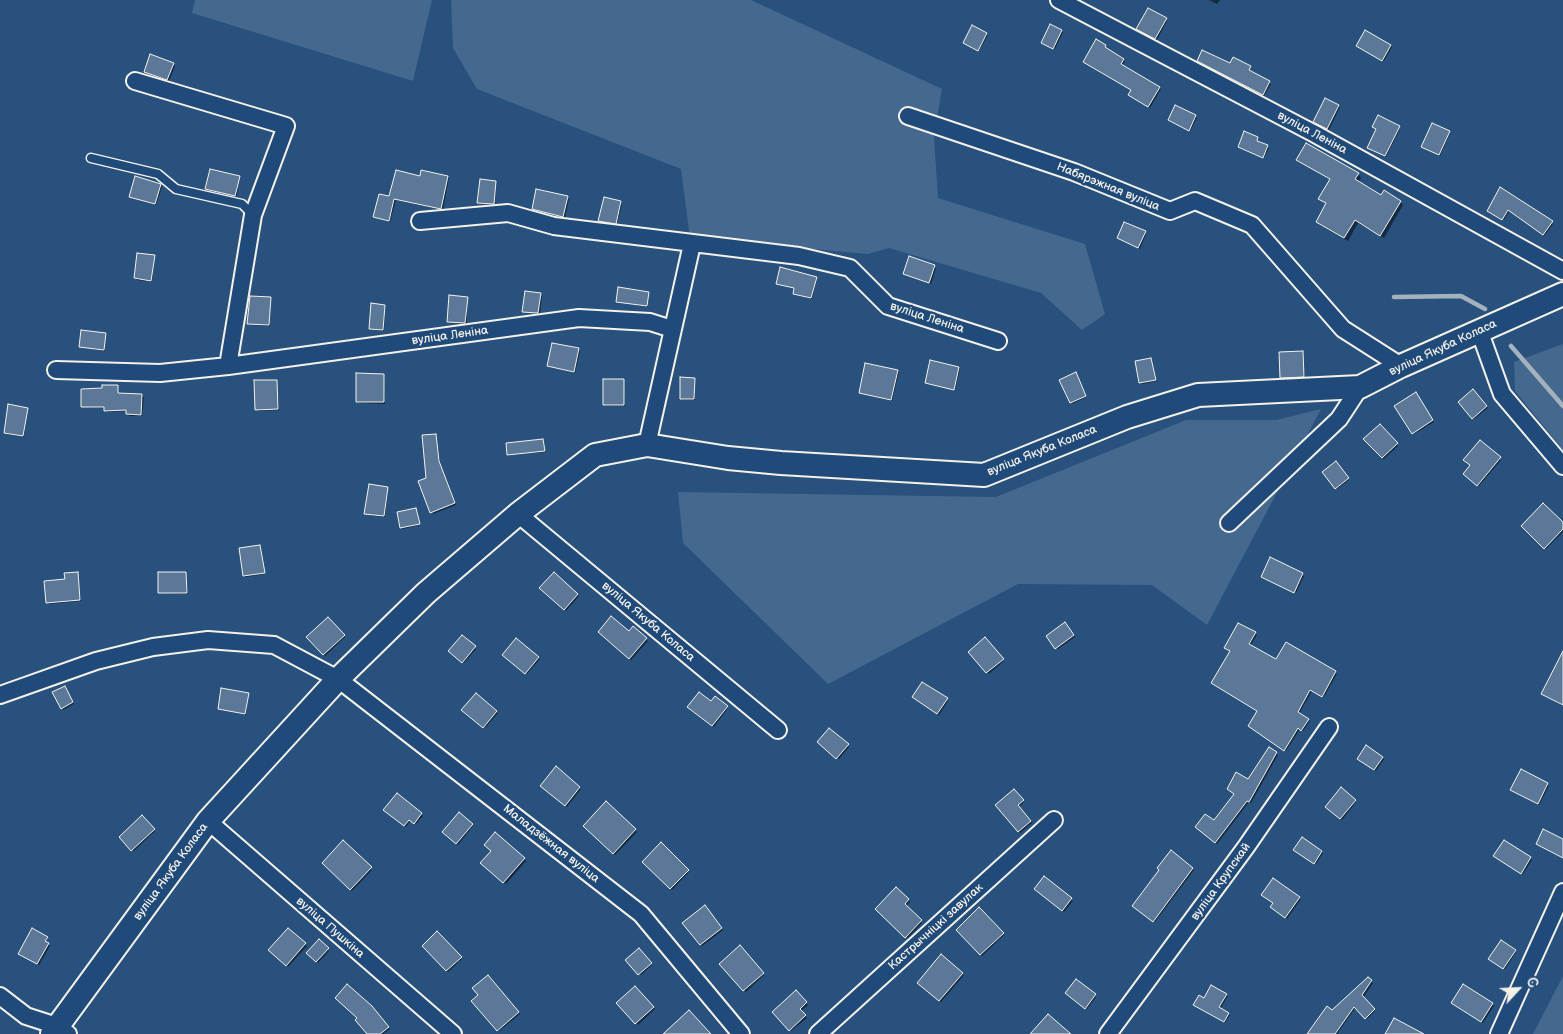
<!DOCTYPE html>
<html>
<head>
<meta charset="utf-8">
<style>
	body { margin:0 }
	#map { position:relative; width:1563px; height:1034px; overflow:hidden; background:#28517e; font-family:"Balsamiq Sans",sans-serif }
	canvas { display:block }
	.north { position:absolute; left:1493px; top:964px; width:50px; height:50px; -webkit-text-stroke:4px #1f4a7a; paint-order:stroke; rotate:65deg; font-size:14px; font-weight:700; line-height:20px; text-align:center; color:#f4f1e8 }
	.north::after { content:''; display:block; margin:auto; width:18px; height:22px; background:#f4f1e8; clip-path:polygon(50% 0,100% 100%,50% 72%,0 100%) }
</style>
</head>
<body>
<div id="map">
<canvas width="1563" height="1034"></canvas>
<div class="north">С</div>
</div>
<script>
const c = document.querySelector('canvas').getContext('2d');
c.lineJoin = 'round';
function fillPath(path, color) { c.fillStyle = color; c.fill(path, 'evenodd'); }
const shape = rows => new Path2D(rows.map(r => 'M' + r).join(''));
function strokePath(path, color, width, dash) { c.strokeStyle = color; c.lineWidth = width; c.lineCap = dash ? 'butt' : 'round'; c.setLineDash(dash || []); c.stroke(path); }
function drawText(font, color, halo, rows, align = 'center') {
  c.font = font + ' "Balsamiq Sans",sans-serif'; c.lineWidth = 4.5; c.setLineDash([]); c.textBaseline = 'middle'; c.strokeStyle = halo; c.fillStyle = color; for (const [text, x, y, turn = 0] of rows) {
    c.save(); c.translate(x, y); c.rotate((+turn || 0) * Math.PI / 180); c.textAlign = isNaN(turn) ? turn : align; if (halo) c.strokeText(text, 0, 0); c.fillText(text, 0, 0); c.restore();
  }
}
fillPath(shape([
	[195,0,432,0,413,81,192,13],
	[451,0,751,0,942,89,934,136,938,198,1085,244,1105,314,1082,330,1041,293,889,248,868,254,690,238,681,169,477,89,453,48],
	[1563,344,1563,450,1515,391,1514,362],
	[1321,409,1207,625,1152,585,1018,584,828,684,683,543,678,492,996,497,1186,420,1276,420],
	[1563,976,1563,1034,1533,1034]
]), '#45688e');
fillPath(shape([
	[1209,0,1220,0,1217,4],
	[1166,19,1167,21,1157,40,1139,31],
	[1061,31,1063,32,1055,49,1044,44],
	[986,34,988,35,979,51,966,45],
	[1105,46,1106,49,1125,61,1122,66,1161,89,1150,108,1131,96,1132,90,1086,63],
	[1391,46,1392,47,1384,61,1359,47],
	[1200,62,1250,67,1250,72,1271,84,1264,96],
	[173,64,175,66,169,81,145,72],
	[1325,99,1340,107,1329,130,1316,123],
	[1195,116,1197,118,1190,131,1169,120],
	[1373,127,1400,129,1386,157,1370,149,1377,130],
	[1449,132,1450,133,1440,156,1422,147],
	[1258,138,1258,143,1269,148,1264,158,1239,147],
	[1298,160,1358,174,1361,178,1358,183,1381,196,1400,202,1403,205,1384,238,1358,223,1348,241,1320,225,1317,222,1327,204,1320,198,1331,180],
	[239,177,237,196,206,188],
	[447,177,449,178,443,210,396,200,390,222,375,217,390,198,421,178],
	[496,182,495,205,480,204,478,202],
	[160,185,162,187,156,205,132,198],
	[1500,189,1553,224,1545,235,1510,210,1504,220,1490,212],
	[567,197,569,199,565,218,533,209],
	[621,203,622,204,617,224,599,221],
	[1145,232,1146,234,1140,249,1118,238],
	[154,256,152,282,137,280,135,278],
	[910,257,936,268,931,284,906,275],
	[816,278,817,279,812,299,796,295,795,289,778,283],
	[526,292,542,296,540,314,523,311],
	[648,293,648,307,617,301],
	[270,298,270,326,250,325,249,323],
	[467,298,467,324,450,323,448,322],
	[385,306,384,331,372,330,370,328],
	[105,335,105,351,80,347],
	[578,350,580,351,575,373,548,366],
	[1302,352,1305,378,1283,379,1281,377],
	[1151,359,1157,381,1142,384,1136,362],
	[959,368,960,369,955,390,926,383],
	[897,371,899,372,892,401,860,393],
	[384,375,385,404,359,403,357,402],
	[1077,375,1086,397,1072,404,1071,402],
	[694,379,695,400,683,400,681,399],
	[623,380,625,406,606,406,604,405],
	[277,381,279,410,258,411,257,409],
	[117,386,119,394,144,397,142,416,129,416,127,411,107,412,105,408,83,407,82,390],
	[1473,391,1488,408,1474,419,1460,403],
	[1417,395,1434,422,1414,434,1412,433],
	[27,409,24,437,6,434,5,433],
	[1380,426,1398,446,1384,459,1365,439],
	[436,435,440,464,456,505,433,514,427,479],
	[543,441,546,452,508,454],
	[1480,442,1501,460,1479,486,1464,474,1471,465],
	[1336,463,1349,480,1337,489,1324,472],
	[388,488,385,517,367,515,366,513],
	[416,510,420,525,403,529,401,527],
	[1563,524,1563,532,1546,549,1522,526],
	[260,546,265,574,246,577,244,576],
	[1271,559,1304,576,1296,593,1264,578],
	[77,573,81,601,49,604,48,602,66,580],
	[186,573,188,594,159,593],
	[554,574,579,596,566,611,541,588],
	[328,619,345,637,325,656,308,637],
	[1066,625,1075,637,1058,649,1056,648],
	[633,628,648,641,631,660,599,632,629,633],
	[1255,633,1257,635,1250,646,1276,661,1286,644,1337,674,1324,697,1312,691,1299,714,1310,721,1303,731,1300,729,1286,751,1251,727,1259,711,1231,652,1226,648],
	[462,636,476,649,464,663,450,651],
	[985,639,1004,661,989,674,970,652],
	[516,640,540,659,527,674,504,655],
	[1563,669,1563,706,1542,694],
	[65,687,74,704,63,710,62,708],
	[248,694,246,715,219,709],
	[476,694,498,713,485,728,463,710],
	[715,698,728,708,714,727,690,709,711,703],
	[915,699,947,699,948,701,939,715],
	[829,730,849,747,839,759,819,742],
	[1270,749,1278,755,1251,803,1249,802,1217,844,1198,829,1214,822,1248,781],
	[1382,758,1384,759,1376,771,1360,760],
	[556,768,581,789,567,807,541,786],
	[1521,771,1549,786,1539,805,1514,791],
	[1341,789,1356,802,1342,820,1327,807],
	[1014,790,1024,802,1019,807,1032,823,1020,833,997,805],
	[397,795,423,816,416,824,411,820,406,827,385,810],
	[606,803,637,832,615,855,584,826],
	[459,814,473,826,458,845,443,832],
	[142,817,155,831,134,851,120,837],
	[496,834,526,861,506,884,482,863,492,851],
	[1302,839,1323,853,1316,864,1297,851],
	[1504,841,1532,860,1523,874,1496,857],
	[343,842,372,870,352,891,323,863],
	[661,844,689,872,672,890,644,862],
	[1192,869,1194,870,1155,922,1136,908,1161,870],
	[1044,878,1073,901,1064,912,1036,889],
	[896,889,910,902,905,907,922,923,908,938,877,909],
	[1299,898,1301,899,1287,919,1273,909],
	[706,908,723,930,702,946,684,923],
	[979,909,1004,935,982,956,958,930],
	[288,929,307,946,288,967,270,950],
	[437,932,462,959,448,972,423,946],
	[47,938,46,943,50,946,39,965,21,955],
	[319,941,329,951,318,963,308,953],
	[740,947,764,975,746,992,721,964],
	[639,950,652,965,641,975,627,960],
	[1515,951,1516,952,1505,969,1491,960],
	[941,956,964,975,941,1002,919,983],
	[488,976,520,1014,499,1031,473,1001,480,995],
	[1368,979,1373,983,1363,998,1375,1011,1367,1019,1356,1007,1337,1034,1317,1034,1332,1012],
	[1463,986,1494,1006,1483,1023,1454,1004],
	[635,988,655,1009,638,1025,618,1003],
	[796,991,808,1005,801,1011,807,1018,791,1031,773,1012],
	[1068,995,1095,995,1096,997,1087,1009],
	[1226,995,1228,996,1220,1009,1230,1015,1225,1023,1196,1006,1204,1000],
	[373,1009,390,1029,383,1034,369,1034,359,1019]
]), '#0007');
strokePath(shape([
	[1394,297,1461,296,1485,309],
	[1511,346,1563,406]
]), '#a4b2be', 4.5);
const building = shape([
	[1148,8,1167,18,1155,39,1136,29,1148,8],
	[1050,24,1062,30,1053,49,1041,43,1050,24],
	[972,25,987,33,978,51,963,43,972,25],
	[1365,30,1391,45,1382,61,1356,46,1365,30],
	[1096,39,1106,45,1105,47,1124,59,1121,64,1160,87,1148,107,1128,95,1131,90,1083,62,1096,39],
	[1202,50,1230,63,1233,57,1251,66,1249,70,1270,81,1263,95,1197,61,1202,50],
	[150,54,174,63,167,80,144,72,150,54],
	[1325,98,1339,105,1327,129,1313,122,1325,98],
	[1175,105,1196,115,1189,131,1168,120,1175,105],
	[1378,115,1400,126,1385,156,1367,148,1376,129,1372,127,1378,115],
	[1432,123,1450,131,1439,155,1421,147,1432,123],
	[1244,131,1258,137,1257,141,1268,145,1263,158,1238,147,1244,131],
	[1306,143,1359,173,1355,179,1381,195,1384,190,1401,201,1380,236,1355,220,1344,238,1316,222,1326,203,1318,199,1330,179,1296,160,1306,143],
	[210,169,240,176,235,196,205,189,210,169],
	[396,170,420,176,421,170,448,176,441,209,394,199,389,221,373,217,379,194,389,196,396,170],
	[135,176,161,184,155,204,129,197,135,176],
	[480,179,496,181,494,204,477,203,480,179],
	[1500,187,1553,221,1543,235,1508,210,1502,220,1487,211,1500,187],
	[536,189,568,196,563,217,532,209,536,189],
	[604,197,621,201,616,224,598,221,604,197],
	[1124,222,1146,231,1138,248,1117,238,1124,222],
	[137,253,155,255,151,281,134,278,137,253],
	[909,256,935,265,929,283,903,274,909,256],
	[780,267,817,277,811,298,793,294,794,288,776,284,780,267],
	[618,287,649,292,647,306,616,302,618,287],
	[525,291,541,293,538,313,522,312,525,291],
	[449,295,468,297,465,323,447,322,449,295],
	[250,296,271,297,269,325,247,324,250,296],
	[371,303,385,305,383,330,369,329,371,303],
	[81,330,106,333,104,350,79,347,81,330],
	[552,343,579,348,574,372,547,366,552,343],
	[1303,351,1304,377,1280,378,1279,352,1303,351],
	[1151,358,1156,380,1139,383,1135,361,1151,358],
	[930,360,959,367,954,390,925,383,930,360],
	[865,363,898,370,891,400,859,393,865,363],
	[1076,372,1086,396,1070,403,1059,380,1076,372],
	[356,373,384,374,384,402,356,402,356,373],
	[680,377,695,378,694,399,680,399,680,377],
	[603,379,624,379,624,405,603,405,603,379],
	[254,380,277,380,278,409,255,410,254,380],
	[102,385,118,385,118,393,142,394,141,415,126,414,126,410,104,411,104,407,81,407,81,389,102,388,102,385],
	[1473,389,1487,406,1472,419,1458,402,1473,389],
	[1416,392,1433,420,1412,434,1394,406,1416,392],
	[8,404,28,408,23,436,4,433,8,404],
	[1380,424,1398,443,1382,458,1363,439,1380,424],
	[436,434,439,461,455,503,430,513,418,481,426,478,422,435,436,434],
	[543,439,545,451,507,455,506,443,543,439],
	[1480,440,1501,457,1477,486,1463,474,1470,465,1463,460,1480,440],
	[1336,461,1349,478,1335,489,1322,472,1336,461],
	[369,484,388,487,384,516,364,514,369,484],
	[1543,503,1563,522,1563,529,1544,549,1521,526,1543,503],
	[416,508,420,524,400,528,397,512,416,508],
	[260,545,265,573,243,576,239,548,260,545],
	[1270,557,1303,573,1294,593,1261,577,1270,557],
	[78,572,80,600,46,603,44,581,65,579,64,573,78,572],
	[158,572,186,572,187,593,158,593,158,572],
	[554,572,578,594,564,610,539,588,554,572],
	[611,616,629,631,633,626,647,638,629,659,598,632,611,616],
	[328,617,345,635,323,655,306,637,328,617],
	[1065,622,1074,635,1055,649,1046,636,1065,622],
	[1238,623,1256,632,1249,644,1276,659,1286,642,1336,671,1322,697,1310,690,1298,712,1309,719,1301,731,1298,728,1284,751,1248,726,1257,711,1211,683,1230,651,1224,648,1238,623],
	[462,635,476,646,462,663,448,651,462,635],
	[985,637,1004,659,986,673,968,652,985,637],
	[516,638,539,657,525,674,502,655,516,638],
	[1563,651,1563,705,1541,694,1563,651],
	[922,682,948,698,937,714,912,697,922,682],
	[65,686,73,702,61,709,52,692,65,686],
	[221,688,249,693,245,714,218,709,221,688],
	[699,692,711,701,715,696,728,706,712,726,687,707,699,692],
	[476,693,497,711,483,728,461,710,476,693],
	[829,728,849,744,836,759,817,742,829,728],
	[1366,745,1383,757,1374,770,1357,759,1366,745],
	[1269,747,1277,752,1249,802,1247,801,1215,843,1195,827,1205,814,1214,820,1234,794,1227,789,1236,772,1248,779,1269,747],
	[556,766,580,787,565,806,540,786,556,766],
	[1521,769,1548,783,1538,804,1510,790,1521,769],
	[1341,787,1356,800,1340,819,1325,807,1341,787],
	[1014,789,1024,800,1018,805,1031,821,1018,832,995,805,1014,789],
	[397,793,422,813,414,824,409,820,404,826,383,810,397,793],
	[606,801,636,829,613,854,583,826,606,801],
	[459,812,473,824,456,844,442,832,459,812],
	[142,815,155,829,131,851,119,837,142,815],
	[1543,829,1563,839,1563,858,1536,844,1543,829],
	[495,832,525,858,503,883,480,863,491,851,484,845,495,832],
	[1302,837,1322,851,1314,864,1293,850,1302,837],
	[343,840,372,867,350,890,322,863,343,840],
	[1504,840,1531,857,1521,874,1493,856,1504,840],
	[661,842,689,870,670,889,642,862,661,842],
	[1171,850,1193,868,1153,922,1132,906,1159,870,1157,868,1171,850],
	[1044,876,1072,898,1062,911,1034,889,1044,876],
	[1273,878,1300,897,1285,918,1270,907,1273,903,1261,895,1273,878],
	[896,887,909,899,905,904,922,920,905,938,875,909,896,887],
	[705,905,722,928,700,945,682,923,705,905],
	[979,907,1004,933,980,955,956,930,979,907],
	[32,928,48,937,45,941,49,943,37,964,18,954,32,928],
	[288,928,306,943,286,966,268,950,288,928],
	[437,931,462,957,446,971,422,946,437,931],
	[319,939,329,948,316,962,306,953,319,939],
	[1501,940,1516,950,1503,969,1488,959,1501,940],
	[740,945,764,973,743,991,719,964,740,945],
	[639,948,652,963,638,975,625,960,639,948],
	[941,954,963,973,939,1001,917,983,941,954],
	[488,975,519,1012,497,1031,471,1001,478,995,472,988,488,975],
	[1368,977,1372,980,1362,995,1375,1009,1365,1019,1354,1007,1335,1034,1307,1034,1327,1006,1332,1010,1368,977],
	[1076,979,1096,994,1085,1009,1065,993,1076,979],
	[347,984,372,1006,389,1027,380,1034,367,1034,355,1020,357,1018,335,998,347,984],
	[1463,984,1493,1003,1481,1022,1451,1003,1463,984],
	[1211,985,1227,994,1219,1007,1229,1013,1224,1022,1193,1005,1199,995,1204,998,1211,985],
	[635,986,654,1007,635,1024,616,1003,635,986],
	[796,990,807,1002,800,1009,806,1015,789,1031,772,1012,796,990],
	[689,1010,711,1034,663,1034,689,1010],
	[1048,1014,1071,1034,1030,1034,1048,1014],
	[1394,1018,1424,1034,1385,1034,1394,1018]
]);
fillPath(building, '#5b7899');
strokePath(building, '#f4f1e8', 1);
const lane = shape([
	[91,158,158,174,176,189,242,204,253,215]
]);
const street = shape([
	[1059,0,1315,134,1563,271],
	[135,81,286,126,253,215,228,366],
	[908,116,1074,172,1170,211,1195,201,1252,225,1343,329,1401,366],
	[420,221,508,213,554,226,799,256,850,268,888,306,998,341],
	[1479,330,1502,394,1563,466],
	[56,370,160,373,228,366,579,318,650,322,672,329],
	[647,445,692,244],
	[518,514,778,730],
	[1229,523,1339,419,1360,387],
	[0,695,96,661,153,647,208,640,274,645,338,679,641,914,741,1034],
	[208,821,453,1034],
	[0,996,26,1016,57,1026,68,1034],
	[818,1034,1054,820],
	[1108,1034,1246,847,1329,727],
	[1499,1034,1563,892]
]);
const secondary = shape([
	[52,1034,208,821,338,679,426,593,518,514,595,455,647,445,728,458,781,463,984,475,1127,417,1198,395,1360,387,1401,366,1563,294]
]);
strokePath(lane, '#f4f1e8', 11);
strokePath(street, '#f4f1e8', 20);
strokePath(secondary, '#f4f1e8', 26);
strokePath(lane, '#1f4a7a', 8);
strokePath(street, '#1f4a7a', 16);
strokePath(secondary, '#1f4a7a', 22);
drawText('12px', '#f4f1e8', '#1f4a7a', [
	["вуліца Леніна",1312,133,28],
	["Набярэжная вуліца",1108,187,22],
	["вуліца Леніна",927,318,18],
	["вуліца Леніна",450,336,-8],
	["вуліца Якуба Коласа",1443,348,-25],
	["вуліца Якуба Коласа",1042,451,-22],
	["вуліца Якуба Коласа",648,622,40],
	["Маладзёжная вуліца",551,844,38],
	["вуліца Якуба Коласа",171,872,-54],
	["вуліца Крупскай",1221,882,-54],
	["Кастрычніцкі завулак",936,927,-42],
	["вуліца Пушкіна",330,928,41]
]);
</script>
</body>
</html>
